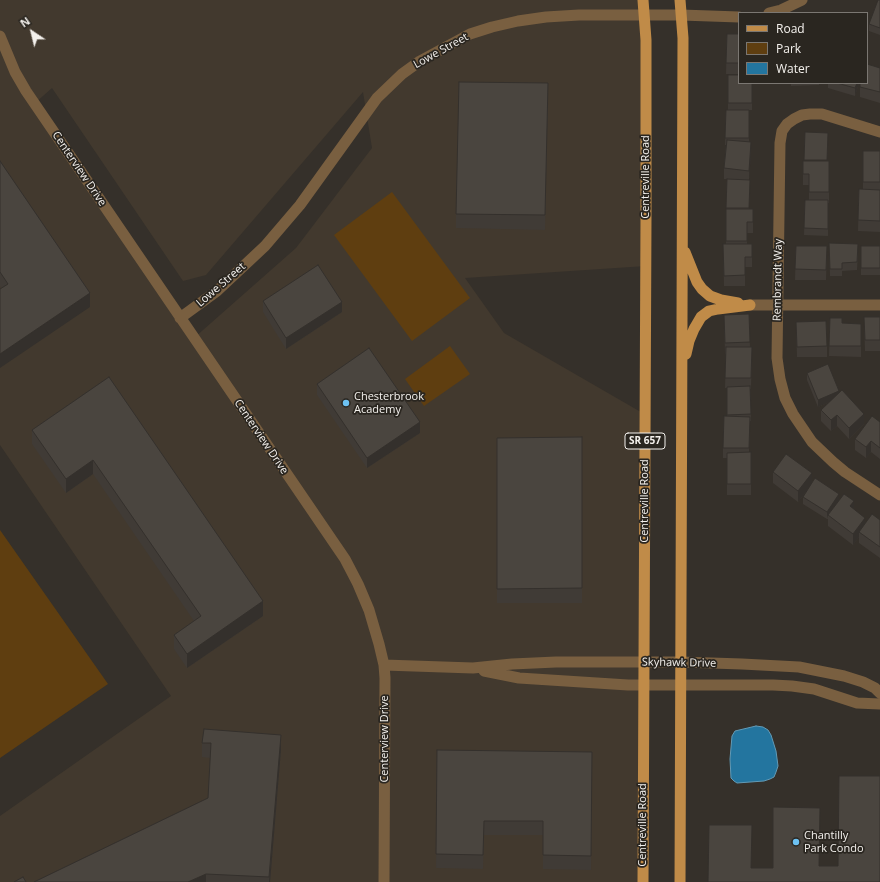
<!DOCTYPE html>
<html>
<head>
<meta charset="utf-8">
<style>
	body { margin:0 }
	#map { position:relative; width:880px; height:882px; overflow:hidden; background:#35302a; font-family:"Open Sans",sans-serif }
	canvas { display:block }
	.legend { position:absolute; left:738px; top:12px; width:130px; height:72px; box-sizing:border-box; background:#2a2620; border:1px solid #7b7772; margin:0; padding:5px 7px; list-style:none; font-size:12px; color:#f4f1ed }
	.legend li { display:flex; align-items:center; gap:8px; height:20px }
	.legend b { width:20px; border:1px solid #7b7772 }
	.north { position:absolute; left:12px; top:12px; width:40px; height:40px; -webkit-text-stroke:3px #2a2620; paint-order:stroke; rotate:325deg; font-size:11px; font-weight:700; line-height:16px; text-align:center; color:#f4f1ed }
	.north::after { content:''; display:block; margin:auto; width:14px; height:18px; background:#f4f1ed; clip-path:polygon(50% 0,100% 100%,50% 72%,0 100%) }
</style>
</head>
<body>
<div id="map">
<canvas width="880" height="882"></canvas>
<ul class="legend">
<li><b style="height:5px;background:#c08b48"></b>Road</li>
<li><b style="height:11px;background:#5f3e10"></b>Park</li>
<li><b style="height:11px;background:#23759f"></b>Water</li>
</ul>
<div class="north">N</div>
</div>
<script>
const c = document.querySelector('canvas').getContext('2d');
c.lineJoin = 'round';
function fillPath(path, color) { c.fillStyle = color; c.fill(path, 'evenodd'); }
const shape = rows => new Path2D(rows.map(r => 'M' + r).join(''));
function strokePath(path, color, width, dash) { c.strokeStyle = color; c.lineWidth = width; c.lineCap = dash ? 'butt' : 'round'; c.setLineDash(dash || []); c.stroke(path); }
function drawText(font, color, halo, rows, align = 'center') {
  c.font = font + ' "Open Sans",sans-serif'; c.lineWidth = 3.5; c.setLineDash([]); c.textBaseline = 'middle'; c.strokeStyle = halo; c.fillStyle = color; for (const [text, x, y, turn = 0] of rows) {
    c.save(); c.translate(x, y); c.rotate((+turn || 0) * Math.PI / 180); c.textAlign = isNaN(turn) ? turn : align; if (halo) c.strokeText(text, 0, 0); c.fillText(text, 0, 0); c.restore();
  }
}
fillPath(shape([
	[0,0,640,0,646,266,465,278,504,333,646,415,645,882,0,882,0,816,171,696,0,445],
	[52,88,183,281,206,275,363,92,372,148,296,248,194,338,35,103]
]), '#42392e');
fillPath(shape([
	[392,192,470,298,412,341,334,235],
	[450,346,470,374,424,406,405,379],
	[0,530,108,684,0,758]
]), '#5f3e10');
const water = shape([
	[756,726,763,727,768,730,771,735,776,751,778,766,776,772,774,777,770,779,764,781,737,783,734,781,731,778,730,759,732,736,735,731,756,726]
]);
fillPath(water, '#23759f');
strokePath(water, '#629ab6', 1);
strokePath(shape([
	[769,13,781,10,802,0],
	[681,15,739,17],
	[880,132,822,114,810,114,802,115,794,119,787,124,782,131,780,143,777,358,780,379,785,398,793,414,812,442,833,462,845,472,880,495],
	[750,305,880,305],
	[681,662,742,664,799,667,844,676,863,682,875,688,880,693],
	[681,685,773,685,792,686,814,689,857,703,880,704]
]), '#795f40', 11);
strokePath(shape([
	[0,36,15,72,26,91,345,559,358,584,369,610,379,644,384,665,385,678,384,882],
	[180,318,217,291,265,246,300,205,377,98,402,74,420,61,470,34,492,27,518,21,546,17,579,15,681,15],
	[384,665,473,668,512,664,556,662,681,662],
	[484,671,519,678,628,685,681,685]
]), '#795f40', 11);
strokePath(shape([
	[643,0,646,40,646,218,643,882],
	[680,0,683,38,680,882],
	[685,252,697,282,702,289,710,296,721,300,738,303],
	[686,354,689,341,694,329,701,317,709,311,718,309,750,305]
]), '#c08b48', 11);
fillPath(shape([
	[880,0,880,35,869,31,869,24],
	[727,34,739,34,739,74,726,74],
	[880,68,880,103,860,97,860,87],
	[728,75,752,83,752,110,749,110,749,142,751,153,749,180,749,209,753,209,753,233,747,233,747,244,752,244,752,267,745,267,745,286,724,286,723,244,726,244,726,209,727,179,724,179,724,168,726,145,725,145,726,110,728,110],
	[791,83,819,83,819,85,791,86],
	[828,83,859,83,855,96,828,88],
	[548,97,545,230,456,228,456,214],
	[863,151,880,151,880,232,858,231,859,189,863,189],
	[0,161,90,307,1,288,0,286],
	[803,161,829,161,829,203,828,203,828,236,804,235,805,200,809,200,809,185,803,185],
	[829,243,858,251,857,270,842,271,842,276,830,276],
	[796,246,827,246,826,280,795,280],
	[861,246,880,246,880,275,861,275],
	[263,301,342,312,286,349,263,312],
	[749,314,750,347,752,347,751,389,750,389,751,421,750,421,749,452,751,452,751,495,727,495,727,458,723,458,723,448,727,416,727,388,725,388,726,354,725,354,724,315],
	[864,317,880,317,880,351,865,351],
	[830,318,842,324,861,324,861,357,829,356],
	[796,322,827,346,827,357,797,357],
	[807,373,839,393,864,424,849,439,837,426,831,431,821,421,821,410,830,402,818,407,807,380],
	[109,377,263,616,187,668,174,649,174,635,194,621,93,474,66,493,32,444,32,430],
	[317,384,420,433,367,468,317,395],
	[880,422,880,459,871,452,866,458,855,450,855,439],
	[582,437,582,603,497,603,497,438],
	[773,472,812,484,798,502,773,483],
	[803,497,839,500,854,509,865,523,880,520,880,558,859,543,859,537,853,545,828,526,828,519,827,519,803,504],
	[202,743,281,749,270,882,34,882,208,798,210,758,202,757],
	[437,750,592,752,591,870,543,869,543,835,484,835,483,869,436,868]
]), '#403b36');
fillPath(shape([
	[857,83,859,83,855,96,855,88],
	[751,142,751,153,749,181,749,171],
	[90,293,90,307,0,368,0,354],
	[342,302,342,312,286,349,286,338],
	[839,391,839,398,818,407,818,400],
	[864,414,864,424,849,439,849,428],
	[837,415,837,426,831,431,831,420],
	[420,422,420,433,367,468,367,458],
	[871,441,871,452,866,458,866,447],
	[93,460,93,474,66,493,66,479],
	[812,473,812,484,798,502,798,491],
	[839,494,839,501,828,515,827,519,827,512],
	[854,501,854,512,850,506],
	[865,518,865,528,859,532,859,537,853,545,853,534],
	[263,601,263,616,187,668,187,654],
	[281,735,281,749,270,882,269,882],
	[206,874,206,882,188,882]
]), '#34302c');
const building = shape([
	[878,0,880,0,880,28,869,24,878,0],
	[727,34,739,34,739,63,726,63,727,34],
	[867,64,880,68,880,92,860,87,860,83,867,83,867,64],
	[728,75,739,75,739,83,752,83,752,103,728,103,728,75],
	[459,82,548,83,545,215,456,214,459,82],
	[837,83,857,83,855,88,837,83],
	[726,110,749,110,749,138,725,138,726,110],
	[805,132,828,133,827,160,804,160,805,132],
	[727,140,751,142,749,171,724,168,727,140],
	[863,151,880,151,880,182,863,182,863,151],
	[0,161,90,293,0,354,0,289,8,284,0,272,0,161],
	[803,161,829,161,829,192,809,192,809,174,803,174,803,161],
	[727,179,750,180,749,208,726,208,727,179],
	[859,189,880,190,880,221,858,220,859,189],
	[805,200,828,200,828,229,804,228,805,200],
	[726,209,753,209,753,222,747,222,747,241,726,241,726,209],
	[829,243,858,244,857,262,842,263,842,269,830,269,829,243],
	[723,244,752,244,752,257,745,257,745,275,724,276,723,244],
	[796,246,827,246,826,270,795,269,796,246],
	[861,246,880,246,880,268,861,268,861,246],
	[318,265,342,302,286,338,263,301,318,265],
	[749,314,750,342,725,343,724,315,749,314],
	[864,317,880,317,880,340,865,340,864,317],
	[830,318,842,318,842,323,861,324,861,346,829,346,830,318],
	[826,321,827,346,797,347,796,322,826,321],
	[726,347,752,347,751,378,725,378,726,347],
	[369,348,420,422,367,458,317,384,369,348],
	[828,364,839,391,818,400,807,373,828,364],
	[109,377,263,601,187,654,174,635,201,616,93,460,66,479,32,430,109,377],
	[750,386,751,414,727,415,727,387,750,386],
	[842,390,864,414,849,428,837,415,831,420,821,410,842,390],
	[724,416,750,417,749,448,723,448,724,416],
	[872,416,880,422,880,448,871,441,866,447,855,439,872,416],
	[582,437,582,588,497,589,497,438,582,437],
	[751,452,751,484,727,484,727,453,751,452],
	[786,454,812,473,798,491,773,472,786,454],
	[815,478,839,494,827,512,803,497,815,478],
	[844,494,854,501,850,506,865,518,853,534,828,515,844,494],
	[872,514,880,520,880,547,859,532,872,514],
	[204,729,281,735,269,877,206,874,188,882,34,882,208,798,211,743,202,743,204,729],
	[437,750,592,752,591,856,543,855,543,821,484,821,483,855,436,854,437,750],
	[839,776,880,776,880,882,708,882,709,825,752,825,751,868,773,868,773,807,820,808,819,866,838,866,839,776],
	[23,877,26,882,14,882,23,877]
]);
fillPath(building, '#4a453f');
strokePath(building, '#34302c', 1);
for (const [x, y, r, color] of [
	[346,403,4,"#6dc2f3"],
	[796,842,4,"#6dc2f3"]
]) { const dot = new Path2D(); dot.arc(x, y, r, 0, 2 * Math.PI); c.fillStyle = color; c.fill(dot); strokePath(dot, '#2a2620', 1.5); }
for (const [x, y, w] of [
	[645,441,40]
]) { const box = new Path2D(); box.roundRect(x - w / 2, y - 8, w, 16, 3); c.fillStyle = '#2a2620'; c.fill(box); strokePath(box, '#f4f1ed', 1); }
drawText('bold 10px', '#f4f1ed', null, [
	["SR 657",645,441]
]);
drawText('11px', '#f4f1ed', '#2a2620', [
	["Lowe Street",441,51,-29],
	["Centerview Drive",79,169,56],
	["Centreville Road",646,177,-90],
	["Rembrandt Way",778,280,-89],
	["Lowe Street",221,285,-41],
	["Centerview Drive",261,437,56],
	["Centreville Road",645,501,-90],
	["Skyhawk Drive",679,663,1],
	["Centerview Drive",385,739,-90],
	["Centreville Road",643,825,-90]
]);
drawText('11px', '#f4f1ed', '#2a2620', [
	["Chesterbrook",354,397],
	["Academy",354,410],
	["Chantilly",804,836],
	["Park Condo",804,849]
], 'left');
</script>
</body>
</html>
